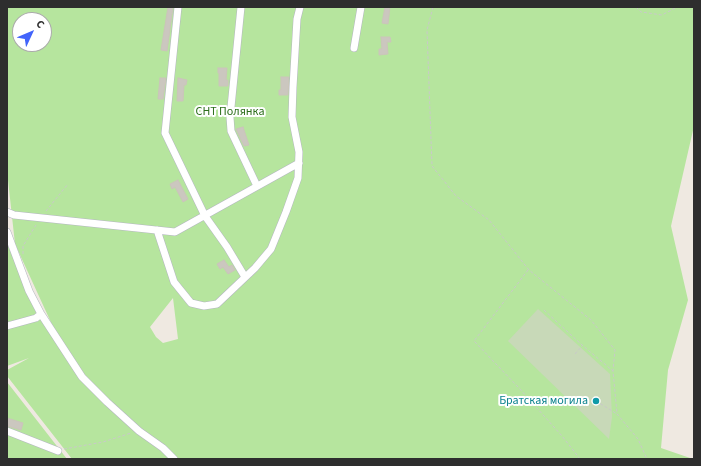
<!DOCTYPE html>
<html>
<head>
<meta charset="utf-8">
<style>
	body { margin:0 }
	#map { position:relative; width:701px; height:466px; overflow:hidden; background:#efe9e1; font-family:"Source Sans 3",sans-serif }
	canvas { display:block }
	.frame { position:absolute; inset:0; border:8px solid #2e2e2e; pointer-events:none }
	.north { position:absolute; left:12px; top:12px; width:40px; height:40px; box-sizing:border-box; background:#fff; border:1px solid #ababab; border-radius:50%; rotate:46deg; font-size:11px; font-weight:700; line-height:16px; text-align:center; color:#2e2e2e }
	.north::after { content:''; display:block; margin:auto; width:14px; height:18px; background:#4264fb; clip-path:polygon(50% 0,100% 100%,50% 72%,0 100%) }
</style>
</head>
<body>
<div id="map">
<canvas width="701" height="466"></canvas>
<div class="frame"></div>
<div class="north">С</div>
</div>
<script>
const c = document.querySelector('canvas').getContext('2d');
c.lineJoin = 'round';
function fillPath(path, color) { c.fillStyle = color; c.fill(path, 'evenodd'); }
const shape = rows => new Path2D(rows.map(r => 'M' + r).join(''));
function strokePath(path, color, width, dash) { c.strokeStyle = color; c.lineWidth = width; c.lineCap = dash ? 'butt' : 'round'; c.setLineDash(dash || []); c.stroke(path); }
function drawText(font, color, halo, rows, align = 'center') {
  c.font = font + ' "Source Sans 3",sans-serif'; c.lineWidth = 4; c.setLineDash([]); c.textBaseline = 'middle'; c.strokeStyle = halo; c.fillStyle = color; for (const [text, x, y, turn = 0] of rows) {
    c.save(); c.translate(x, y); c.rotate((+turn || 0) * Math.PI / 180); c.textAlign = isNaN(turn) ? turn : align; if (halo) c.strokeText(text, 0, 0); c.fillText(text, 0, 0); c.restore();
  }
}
fillPath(shape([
	[7,7,694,7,694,126,671,226,688,300,668,370,661,448,693,459,72,459,7,376,7,370,29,358,7,366,7,244,35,299,60,342,15,244,7,171],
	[20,20,44,20,44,44,20,44],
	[173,298,178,339,163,343,156,337,150,327],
	[7,382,67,459,7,459]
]), '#b6e59e');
fillPath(shape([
	[538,309,610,374,612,417,609,439,508,341]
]), '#c8d9b8');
const building = shape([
	[168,7,173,7,167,51,161,50,168,7],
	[385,7,390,7,388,24,382,23,385,7],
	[381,37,390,37,391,42,387,42,388,54,379,55,379,49,382,49,381,37],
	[218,68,227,68,226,80,228,80,228,86,219,86,219,73,218,73,218,68],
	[281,77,289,77,288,95,279,95,279,90,281,90,281,77],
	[160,78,166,78,163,99,158,99,160,78],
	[178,78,187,80,186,85,184,85,183,101,177,101,178,78],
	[243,127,249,145,244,146,236,129,243,127],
	[178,180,188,199,183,202,175,187,172,189,170,184,178,180],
	[224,260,229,267,232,265,235,270,228,274,223,267,220,269,217,264,224,260],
	[7,418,23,423,21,430,7,426,7,418]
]);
fillPath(building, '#cbc7bf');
strokePath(building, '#cbc5ba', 1);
const minor = shape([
	[178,7,165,133,205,216,227,247,245,277],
	[241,7,230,117,231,131,257,186],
	[354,48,361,7],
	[7,212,14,215,175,232,299,163],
	[157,230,174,282,191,303,204,306,217,304,255,268,271,249,286,212,298,178,299,152,292,117,293,87,297,19,300,7],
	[7,232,29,291,41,314,82,377,107,402,139,431,163,448,174,459],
	[7,326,36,318,41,314],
	[7,431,58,451]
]);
strokePath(minor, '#b4b7c1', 8);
strokePath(shape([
	[433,7,427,30,432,166,456,196,489,220,529,270,591,320,615,350,613,371],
	[636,7,641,12,662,15,677,7],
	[46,211,68,184],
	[23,254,23,246,36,225],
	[528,270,474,341,519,388,562,436,580,459],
	[544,310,582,345,613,371,617,414,638,439,647,459],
	[575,354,582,346],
	[596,401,617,414],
	[64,449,103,442,131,433]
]), '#c9c9c9', 1, [3, 2]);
strokePath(minor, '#fff', 7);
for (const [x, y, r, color] of [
	[596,401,4,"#0f9aa8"]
]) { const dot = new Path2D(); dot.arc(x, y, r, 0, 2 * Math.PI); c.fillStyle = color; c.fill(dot); strokePath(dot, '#fff', 1.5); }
drawText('12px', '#2c6e1b', '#fff', [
	["СНТ Полянка",230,112]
]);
drawText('12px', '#0d838f', '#fff', [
	["Братская могила",588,401]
], 'right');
</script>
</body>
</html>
